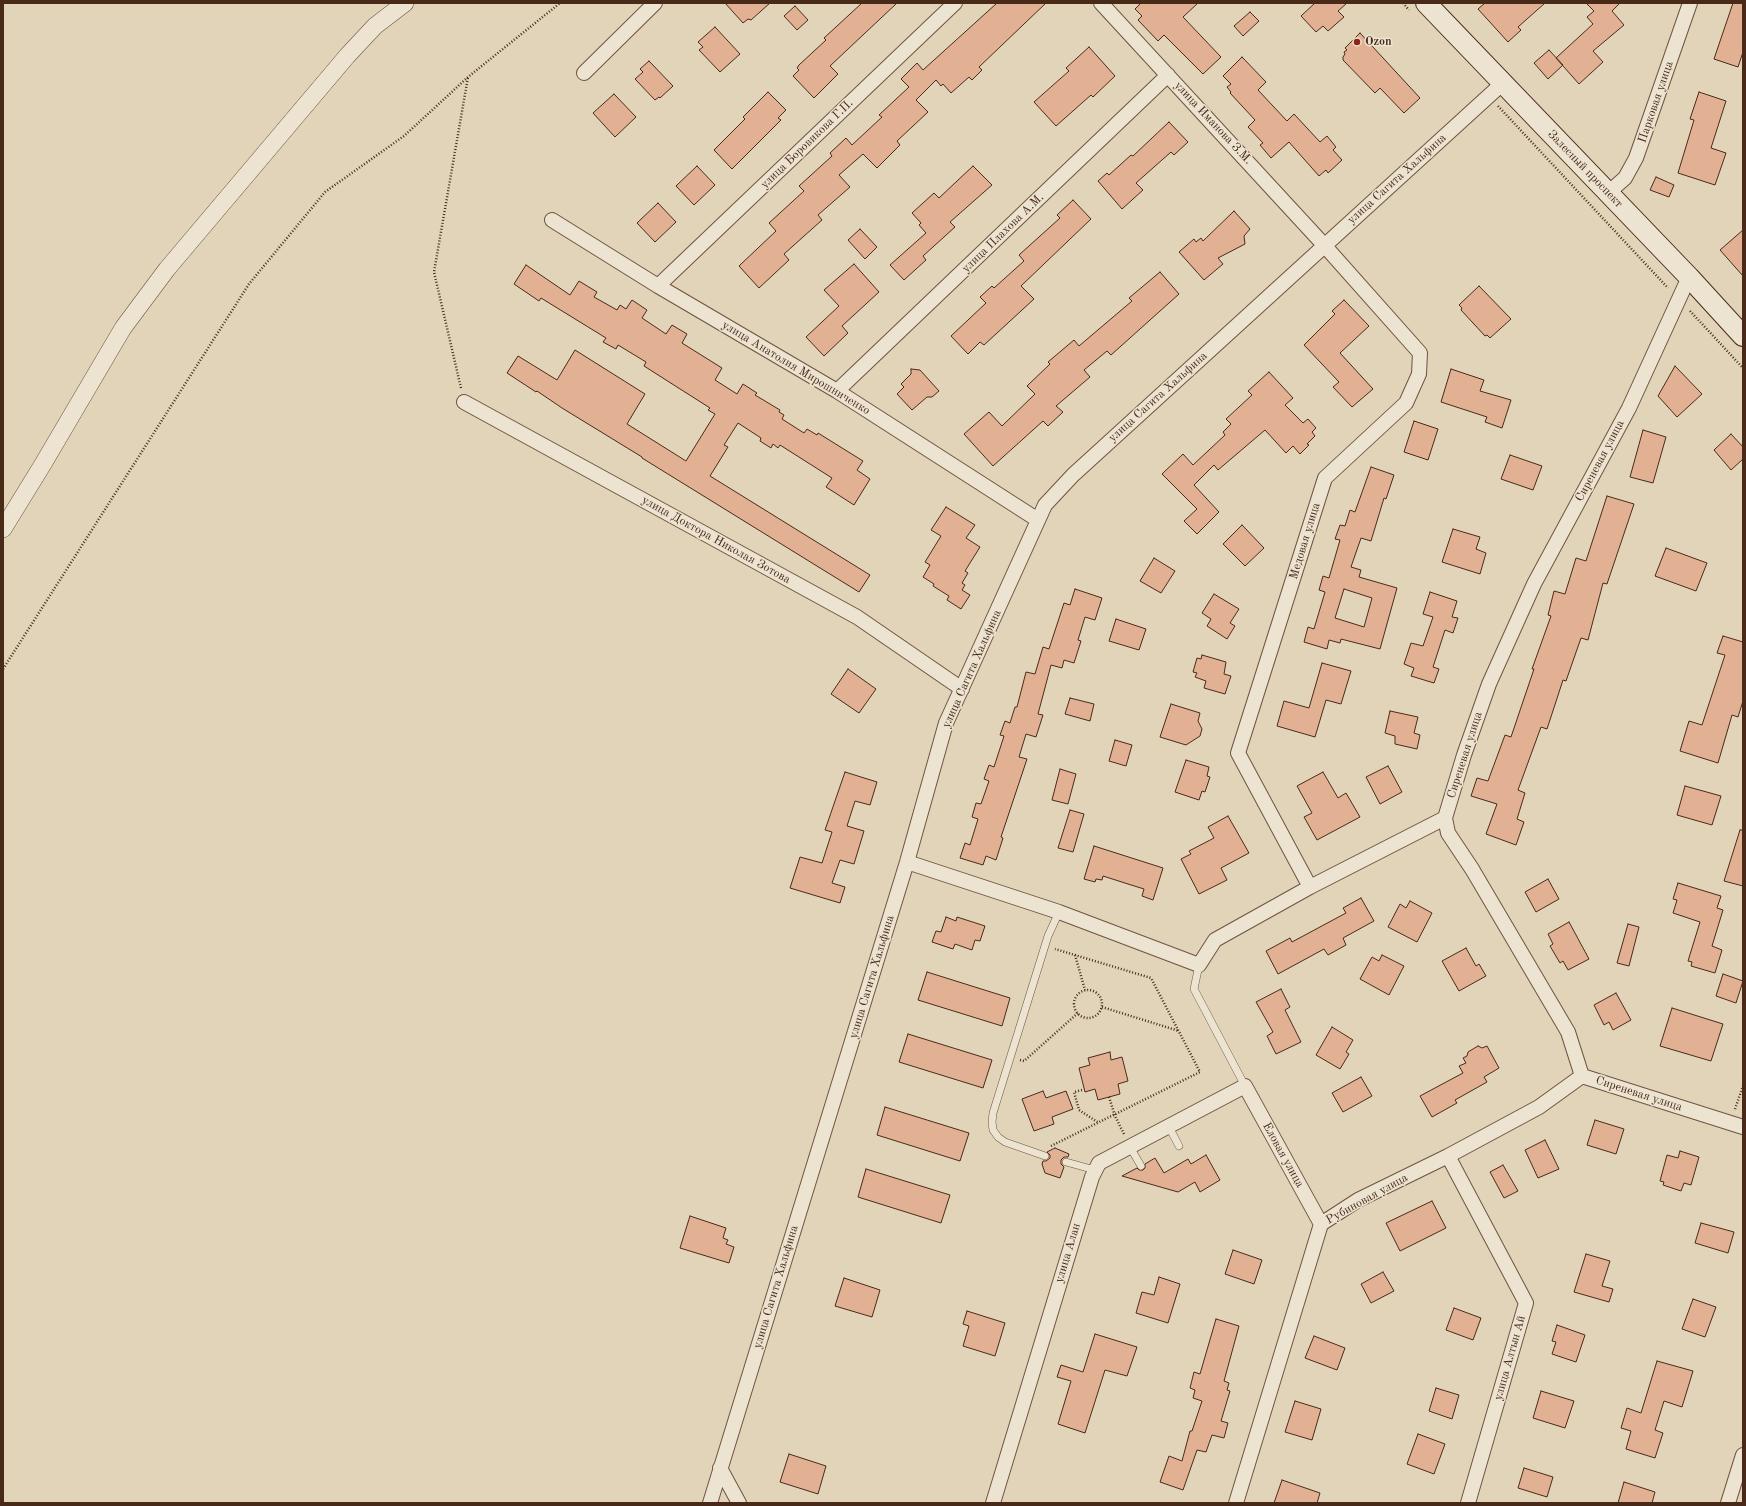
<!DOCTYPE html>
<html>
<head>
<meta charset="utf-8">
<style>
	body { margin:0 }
	#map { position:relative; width:1746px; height:1506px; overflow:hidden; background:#e1d4b8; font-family:"Old Standard TT",serif }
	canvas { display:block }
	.frame { position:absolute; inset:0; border:4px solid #492a19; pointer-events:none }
</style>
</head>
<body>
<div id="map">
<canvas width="1746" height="1506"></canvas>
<div class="frame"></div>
</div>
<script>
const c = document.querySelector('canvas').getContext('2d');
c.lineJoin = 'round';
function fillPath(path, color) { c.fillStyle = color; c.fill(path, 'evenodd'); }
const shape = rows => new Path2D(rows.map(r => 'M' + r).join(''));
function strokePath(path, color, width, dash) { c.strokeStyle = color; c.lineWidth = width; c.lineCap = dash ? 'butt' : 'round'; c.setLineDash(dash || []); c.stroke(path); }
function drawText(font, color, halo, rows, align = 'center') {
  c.font = font + ' "Old Standard TT",serif'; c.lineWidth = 3; c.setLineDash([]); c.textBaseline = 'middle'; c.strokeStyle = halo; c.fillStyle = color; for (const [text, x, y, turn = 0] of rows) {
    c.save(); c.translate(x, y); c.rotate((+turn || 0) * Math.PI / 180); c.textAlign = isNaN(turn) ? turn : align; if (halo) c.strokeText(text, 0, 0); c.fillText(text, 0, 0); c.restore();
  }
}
const building = shape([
	[725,3,770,3,751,20,748,19,743,23,725,3],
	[862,3,897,3,830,66,838,74,814,98,793,76,799,70,797,68,799,65,826,40,824,38,862,3],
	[997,3,1046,3,979,67,982,70,972,80,969,77,951,93,943,84,941,86,936,80,916,100,928,112,897,141,900,145,877,168,863,154,839,175,850,187,818,215,822,220,784,254,789,260,759,288,739,266,776,231,769,223,804,191,799,186,832,156,830,153,846,138,852,145,882,117,879,115,909,87,901,79,917,63,923,70,997,3],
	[1141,3,1198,3,1183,17,1221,57,1203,74,1164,35,1158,41,1138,20,1142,16,1135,9,1141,3],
	[1315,3,1347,3,1338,11,1344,17,1328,31,1323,26,1316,32,1301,16,1315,3],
	[1485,3,1545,3,1518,27,1521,30,1508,42,1478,9,1485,3],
	[1586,3,1620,3,1612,11,1624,25,1593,51,1603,62,1579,84,1556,58,1593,24,1587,17,1594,11,1586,3],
	[1733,3,1743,3,1743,52,1738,67,1714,59,1733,3],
	[795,6,808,20,797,30,784,16,795,6],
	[1250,12,1259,21,1243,36,1234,26,1250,12],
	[715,27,740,54,720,72,699,50,703,47,698,42,715,27],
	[1360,33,1420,98,1404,113,1380,88,1375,93,1343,60,1343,57,1345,54,1344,52,1347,50,1345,48,1360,33],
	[1089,47,1115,76,1093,97,1091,95,1056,126,1034,102,1069,71,1066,68,1089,47],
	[1549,50,1563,65,1548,79,1534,63,1549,50],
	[1242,57,1266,82,1258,90,1287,121,1294,114,1320,142,1327,136,1336,147,1333,150,1342,160,1328,173,1326,170,1319,176,1289,142,1271,158,1260,145,1263,143,1248,127,1255,120,1230,93,1231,92,1227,87,1231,84,1223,76,1242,57],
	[649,61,673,86,660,98,659,97,655,100,635,79,643,72,640,69,649,61],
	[768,92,786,110,778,118,781,120,732,169,714,150,745,119,743,117,768,92],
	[1699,92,1726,101,1711,148,1726,153,1715,185,1678,173,1694,120,1690,119,1699,92],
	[614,94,636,117,615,137,593,113,614,94],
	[1169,122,1188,142,1174,155,1171,152,1136,183,1143,190,1122,209,1098,181,1107,173,1109,175,1131,155,1133,156,1169,122],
	[697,166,715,185,694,205,676,186,697,166],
	[973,166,992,185,950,222,955,227,923,256,926,260,904,280,890,265,926,233,919,225,921,223,912,213,934,193,939,198,973,166],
	[1656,177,1674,185,1669,197,1650,190,1656,177],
	[1073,200,1091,219,1021,286,1034,299,984,345,980,342,968,354,951,336,986,303,980,297,992,286,994,288,1024,261,1019,255,1060,218,1057,215,1073,200],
	[658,203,676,222,655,242,637,223,658,203],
	[1234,211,1250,229,1244,236,1245,244,1218,258,1223,264,1204,280,1179,252,1194,239,1196,242,1201,238,1203,241,1234,211],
	[860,229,877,247,865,259,848,240,860,229],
	[1743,230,1743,276,1720,250,1743,230],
	[854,264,879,292,842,326,848,333,824,356,806,337,839,306,824,290,854,264],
	[526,265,570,295,579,281,597,292,594,297,617,310,620,305,626,309,632,300,647,310,642,318,666,334,672,325,687,334,682,343,722,368,715,380,737,394,743,384,757,393,755,395,780,410,779,412,784,415,782,419,804,433,807,429,817,435,818,433,863,461,857,470,870,479,854,505,826,487,832,478,780,445,778,448,773,444,771,448,760,441,761,438,738,423,724,445,728,447,710,476,870,575,859,592,642,458,642,457,562,408,537,391,536,392,507,373,518,356,557,380,575,350,645,394,627,424,686,461,715,414,708,410,710,408,644,366,646,362,618,345,616,349,603,342,606,338,541,298,539,301,514,284,526,265],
	[1160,272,1179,294,1111,355,1107,351,1084,370,1090,377,1056,406,1063,412,1048,426,1043,421,993,466,964,434,989,412,1002,426,1035,394,1027,386,1050,364,1048,362,1074,340,1079,346,1132,301,1129,298,1160,272],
	[1479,286,1511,319,1490,338,1487,335,1485,336,1461,310,1462,308,1459,305,1479,286],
	[1344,300,1369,326,1340,353,1373,389,1352,407,1333,387,1339,382,1304,345,1335,314,1332,311,1344,300],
	[1675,366,1702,394,1677,417,1658,396,1675,366],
	[911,369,920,370,939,391,932,397,927,397,912,410,897,394,904,387,901,384,911,374,911,369],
	[1451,369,1484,380,1480,391,1511,400,1502,428,1485,422,1487,417,1441,402,1451,369],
	[1269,372,1293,398,1285,405,1303,423,1308,419,1316,428,1312,432,1315,436,1307,444,1309,445,1300,454,1293,446,1286,453,1265,430,1218,470,1214,465,1194,485,1219,512,1197,534,1184,521,1197,509,1162,474,1183,454,1193,465,1225,435,1223,432,1231,424,1226,419,1252,395,1248,391,1269,372],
	[1414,421,1438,429,1428,460,1404,452,1414,421],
	[1643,430,1666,437,1653,483,1630,477,1643,430],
	[1731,434,1743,447,1743,459,1731,470,1714,450,1731,434],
	[1510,455,1542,466,1533,490,1501,479,1510,455],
	[1371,467,1394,475,1386,499,1384,498,1371,541,1361,538,1351,567,1361,570,1359,577,1397,588,1380,649,1341,639,1340,643,1329,640,1327,649,1304,642,1308,627,1314,629,1325,592,1319,590,1323,576,1329,578,1340,540,1335,539,1340,525,1345,526,1350,510,1355,512,1371,467],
	[1344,589,1372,598,1364,627,1335,618,1344,589],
	[1607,496,1634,504,1607,584,1603,583,1588,640,1581,638,1566,681,1563,680,1547,729,1541,727,1518,790,1525,793,1517,819,1524,822,1516,845,1486,834,1497,804,1471,796,1477,778,1488,781,1505,735,1511,737,1534,669,1532,669,1551,616,1548,615,1554,591,1565,594,1576,558,1586,561,1607,496],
	[946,507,975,525,966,538,980,547,965,571,968,573,962,583,965,585,962,590,970,595,961,609,947,600,949,596,933,586,934,584,923,577,930,565,925,562,941,536,931,530,946,507],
	[1242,525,1264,548,1245,566,1223,544,1242,525],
	[1453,529,1480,537,1476,549,1486,553,1480,574,1442,562,1453,529],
	[1666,548,1707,563,1696,591,1655,576,1666,548],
	[1154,558,1175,571,1161,593,1140,581,1154,558],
	[1075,589,1102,598,1095,620,1085,617,1078,640,1081,641,1074,663,1064,660,1062,668,1051,665,1038,714,1043,715,1036,737,1026,734,1019,757,1027,759,1001,837,1003,838,996,860,986,856,983,865,960,858,965,843,970,845,978,819,972,817,976,803,981,804,989,781,984,779,989,765,994,767,1004,736,1000,735,1005,721,1010,723,1015,707,1017,707,1026,672,1035,674,1043,647,1049,649,1064,603,1070,605,1075,589],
	[1430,592,1457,601,1452,617,1458,618,1453,633,1445,630,1433,667,1439,669,1434,683,1411,676,1414,668,1404,664,1411,643,1423,646,1433,617,1423,614,1430,592],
	[1214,594,1239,609,1230,623,1235,626,1227,639,1207,626,1211,619,1202,613,1214,594],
	[1116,619,1146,629,1139,650,1109,641,1116,619],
	[1723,636,1743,642,1743,701,1738,717,1732,715,1718,763,1680,751,1689,721,1702,725,1725,655,1717,653,1723,636],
	[1202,655,1226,662,1224,674,1231,676,1225,694,1204,688,1206,681,1195,677,1197,673,1193,672,1197,658,1201,659,1202,655],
	[1322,663,1351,671,1341,704,1326,700,1315,737,1277,726,1284,701,1309,708,1322,663],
	[848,669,876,689,859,713,831,694,848,669],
	[1070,698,1094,704,1090,721,1065,714,1070,698],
	[1171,704,1200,713,1198,721,1202,729,1200,736,1186,745,1160,737,1171,704],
	[1390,711,1418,717,1414,733,1420,735,1417,749,1395,744,1395,736,1385,733,1390,711],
	[1115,740,1132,745,1126,766,1109,761,1115,740],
	[1186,760,1209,767,1207,776,1210,777,1205,792,1202,791,1199,800,1175,792,1186,760],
	[1388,766,1402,792,1380,804,1366,777,1388,766],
	[1060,769,1076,774,1068,804,1052,800,1060,769],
	[845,772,877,782,870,805,855,801,847,826,864,831,854,864,840,860,832,883,845,887,840,903,790,888,800,857,822,863,832,832,825,830,845,772],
	[1323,772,1338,798,1346,793,1360,817,1317,840,1304,817,1312,813,1297,786,1323,772],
	[1685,786,1721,796,1712,825,1677,815,1685,786],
	[1070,810,1084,814,1073,852,1058,848,1070,810],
	[1228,816,1249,853,1221,868,1227,880,1199,894,1181,859,1191,854,1189,851,1214,838,1208,827,1228,816],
	[1740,830,1743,830,1743,886,1724,881,1740,830],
	[1094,846,1163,868,1153,900,1142,896,1144,889,1128,884,1103,876,1102,880,1096,879,1095,882,1084,879,1094,846],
	[1548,879,1559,899,1536,912,1525,892,1548,879],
	[1678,883,1721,896,1717,908,1723,910,1712,946,1722,950,1715,973,1691,966,1692,962,1688,961,1700,922,1673,913,1677,900,1673,899,1678,883],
	[1361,898,1374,921,1343,938,1346,945,1328,955,1324,949,1278,974,1266,951,1290,938,1292,942,1346,913,1343,908,1361,898],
	[1410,901,1432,913,1417,942,1388,927,1400,904,1406,908,1410,901],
	[946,917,956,921,957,917,985,926,980,941,975,940,972,950,955,944,953,949,932,942,936,931,941,932,946,917],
	[1569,922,1589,959,1568,970,1563,961,1560,963,1550,946,1553,944,1548,934,1569,922],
	[1628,924,1639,927,1629,966,1617,963,1628,924],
	[1466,948,1476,966,1479,964,1486,976,1459,991,1442,961,1466,948],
	[1382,955,1404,966,1389,995,1360,979,1372,957,1379,961,1382,955],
	[927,972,1010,998,1002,1026,918,1000,927,972],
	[1723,974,1743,981,1736,1003,1716,996,1723,974],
	[1281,989,1290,1007,1285,1010,1301,1042,1276,1054,1267,1036,1273,1032,1256,1002,1281,989],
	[1616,993,1631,1020,1613,1030,1609,1022,1604,1025,1594,1005,1616,993],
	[1672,1008,1723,1024,1711,1061,1660,1046,1672,1008],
	[1332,1027,1353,1040,1346,1052,1349,1054,1340,1069,1316,1055,1332,1027],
	[908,1034,992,1060,983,1088,899,1062,908,1034],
	[1478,1046,1482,1048,1487,1046,1499,1068,1484,1077,1487,1082,1455,1100,1457,1103,1432,1117,1420,1096,1463,1073,1459,1066,1466,1063,1463,1058,1467,1056,1468,1052,1478,1046],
	[1110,1052,1111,1060,1122,1057,1128,1081,1118,1084,1120,1094,1098,1100,1095,1089,1085,1092,1079,1068,1090,1065,1088,1058,1110,1052],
	[1361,1077,1372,1096,1343,1112,1332,1093,1361,1077],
	[1043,1091,1046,1098,1066,1091,1073,1109,1052,1117,1054,1124,1034,1131,1022,1099,1043,1091],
	[885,1107,969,1133,960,1161,877,1135,885,1107],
	[1595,1120,1624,1129,1616,1154,1587,1145,1595,1120],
	[1545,1140,1559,1169,1538,1178,1525,1150,1545,1140],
	[1055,1148,1069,1154,1068,1157,1064,1157,1061,1160,1061,1164,1064,1167,1060,1178,1045,1173,1042,1164,1043,1161,1046,1161,1050,1158,1050,1155,1047,1152,1055,1148],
	[1680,1151,1699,1157,1691,1185,1684,1183,1681,1191,1663,1185,1664,1182,1660,1181,1667,1155,1678,1158,1680,1151],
	[1206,1155,1220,1180,1200,1192,1195,1182,1178,1192,1122,1176,1137,1168,1139,1170,1143,1170,1145,1168,1145,1164,1155,1158,1164,1173,1188,1159,1191,1164,1206,1155],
	[1503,1165,1518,1191,1504,1198,1490,1172,1503,1165],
	[866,1169,950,1195,941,1223,858,1197,866,1169],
	[1432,1201,1446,1228,1400,1251,1386,1223,1432,1201],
	[690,1216,726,1228,723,1238,728,1240,726,1244,734,1247,729,1263,680,1248,690,1216],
	[1701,1223,1734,1232,1728,1253,1695,1243,1701,1223],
	[1233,1250,1262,1260,1254,1284,1225,1274,1233,1250],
	[1586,1254,1610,1261,1602,1286,1613,1289,1609,1302,1574,1292,1586,1254],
	[1383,1272,1394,1291,1371,1303,1361,1284,1383,1272],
	[1159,1277,1180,1284,1168,1323,1136,1313,1142,1292,1154,1295,1159,1277],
	[844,1278,880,1290,872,1317,835,1306,844,1278],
	[1693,1299,1716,1307,1705,1337,1682,1329,1693,1299],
	[1454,1308,1481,1318,1473,1340,1446,1330,1454,1308],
	[967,1311,1005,1323,995,1356,963,1346,969,1326,963,1324,967,1311],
	[1216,1319,1239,1326,1224,1381,1229,1383,1227,1390,1230,1391,1221,1421,1228,1423,1224,1438,1212,1435,1206,1452,1197,1450,1183,1490,1160,1482,1169,1456,1182,1461,1190,1431,1192,1431,1202,1401,1193,1398,1195,1390,1190,1388,1194,1372,1200,1374,1216,1319],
	[1557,1325,1585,1335,1576,1362,1552,1354,1556,1342,1552,1341,1557,1325],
	[1095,1334,1137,1347,1127,1376,1105,1370,1085,1433,1058,1424,1071,1381,1057,1377,1061,1365,1083,1372,1095,1334],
	[1314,1336,1345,1348,1337,1370,1305,1358,1314,1336],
	[1657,1361,1693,1371,1682,1407,1664,1401,1655,1430,1663,1433,1655,1458,1626,1449,1631,1431,1621,1428,1627,1408,1641,1413,1657,1361],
	[1436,1388,1459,1395,1452,1419,1429,1411,1436,1388],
	[1541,1391,1574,1401,1565,1428,1533,1418,1541,1391],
	[1295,1401,1321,1409,1312,1440,1285,1432,1295,1401],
	[1418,1434,1445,1444,1434,1474,1407,1464,1418,1434],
	[789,1454,826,1466,818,1494,780,1482,789,1454],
	[1524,1468,1553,1477,1547,1497,1518,1488,1524,1468],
	[1282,1480,1320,1493,1317,1503,1274,1503,1282,1480],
	[1624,1482,1655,1492,1652,1503,1618,1503,1624,1482]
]);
fillPath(building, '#e2b194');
strokePath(building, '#492a19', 1);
const service = shape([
	[1199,965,1194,989,1245,1086],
	[1169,1127,1179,1146],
	[1130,1147,1141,1166],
	[1045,1156,1005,1142,998,1137,993,1130,992,1122,993,1113,1048,936,1059,912],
	[1066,1162,1095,1170]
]);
const minor = shape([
	[1101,3,1324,245,1420,353,1419,374,1406,403,1325,478,1238,753,1310,887],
	[584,73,655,3],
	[1608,193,1625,178,1636,158,1690,3],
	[552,220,658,286,837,391,1038,520],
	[658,286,955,3],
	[837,391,1168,75],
	[464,402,857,617,962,689],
	[907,862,1059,912,1199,965,1215,940,1310,887,1445,818],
	[1582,1076,1568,1032,1472,869,1448,833,1445,818,1464,755,1489,684,1534,584,1629,408,1689,277],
	[1582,1076,1743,1127],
	[1448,1156,1526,1303,1468,1503],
	[720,1468,739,1503],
	[710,1503,907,862,946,723,1045,505,1073,475,1503,83],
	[993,1503,1092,1177,1099,1163,1245,1086,1321,1224],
	[1236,1503,1321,1224,1358,1200,1448,1156,1539,1107,1582,1076],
	[1728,1503,1743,1455]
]);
const tertiary = shape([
	[3,529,43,464,123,328,167,269,347,56,375,26,405,3]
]);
const secondary = shape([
	[1426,3,1689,277,1743,336]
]);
strokePath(service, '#6f5441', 8);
strokePath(minor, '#6f5441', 16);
strokePath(tertiary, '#6f5441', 18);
strokePath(secondary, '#492a19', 22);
strokePath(shape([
	[1403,3,1409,10],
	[1498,106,1668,288],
	[1690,311,1743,368],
	[461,388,434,272,468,77],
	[3,669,249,284,325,192,404,136,468,77,560,3],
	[1075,955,1085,990],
	'1074 1004a14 14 0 1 1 28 0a14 14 0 1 1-28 0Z',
	[1102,1007,1179,1031],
	[1020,1060,1024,1061,1078,1013],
	[1082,1090,1074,1092,1079,1110,1099,1123],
	[1109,1097,1115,1116,1124,1134],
	[1735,1109,1743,1086],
	[1051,1146,1200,1072,1151,978,1055,949]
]), '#492a19', 2.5, [1, 2]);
strokePath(service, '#ece3d1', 7);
strokePath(minor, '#ece3d1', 14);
strokePath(tertiary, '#ece3d1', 17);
strokePath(secondary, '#ece3d1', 20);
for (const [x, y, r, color] of [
	[1357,42,4,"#8f2418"]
]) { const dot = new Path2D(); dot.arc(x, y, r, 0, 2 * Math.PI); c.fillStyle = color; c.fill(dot); strokePath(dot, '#ece3d1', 1.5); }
drawText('bold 12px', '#492a19', '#ece3d1', [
	["Ozon",1365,42]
], 'left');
drawText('12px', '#492a19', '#ece3d1', [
	["Парковая улица",1656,102,-71],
	["улица Иманова З.М.",1213,123,47],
	["улица Боровикова Г.П.",807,144,-44],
	["Залесный проспект",1585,169,46],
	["улица Сагита Хальфина",1397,179,-42],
	["улица Плахова А.М.",1003,233,-44],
	["улица Анатолия Мирошниченко",796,368,31],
	["улица Сагита Хальфина",1158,397,-42],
	["Сиреневая улица",1600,461,-62],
	["улица Доктора Николая Зотова",716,540,29],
	["Медовая улица",1305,541,-73],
	["улица Сагита Хальфина",972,669,-66],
	["Сиреневая улица",1465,755,-72],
	["улица Сагита Хальфина",872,977,-73],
	["Сиреневая улица",1639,1094,18],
	["Еловая улица",1283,1155,61],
	["Рубиновая улица",1367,1199,-29],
	["улица Алан",1068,1253,-73],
	["улица Сагита Хальфина",776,1287,-73],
	["улица Алтын Ай",1510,1358,-74]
]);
</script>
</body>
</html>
